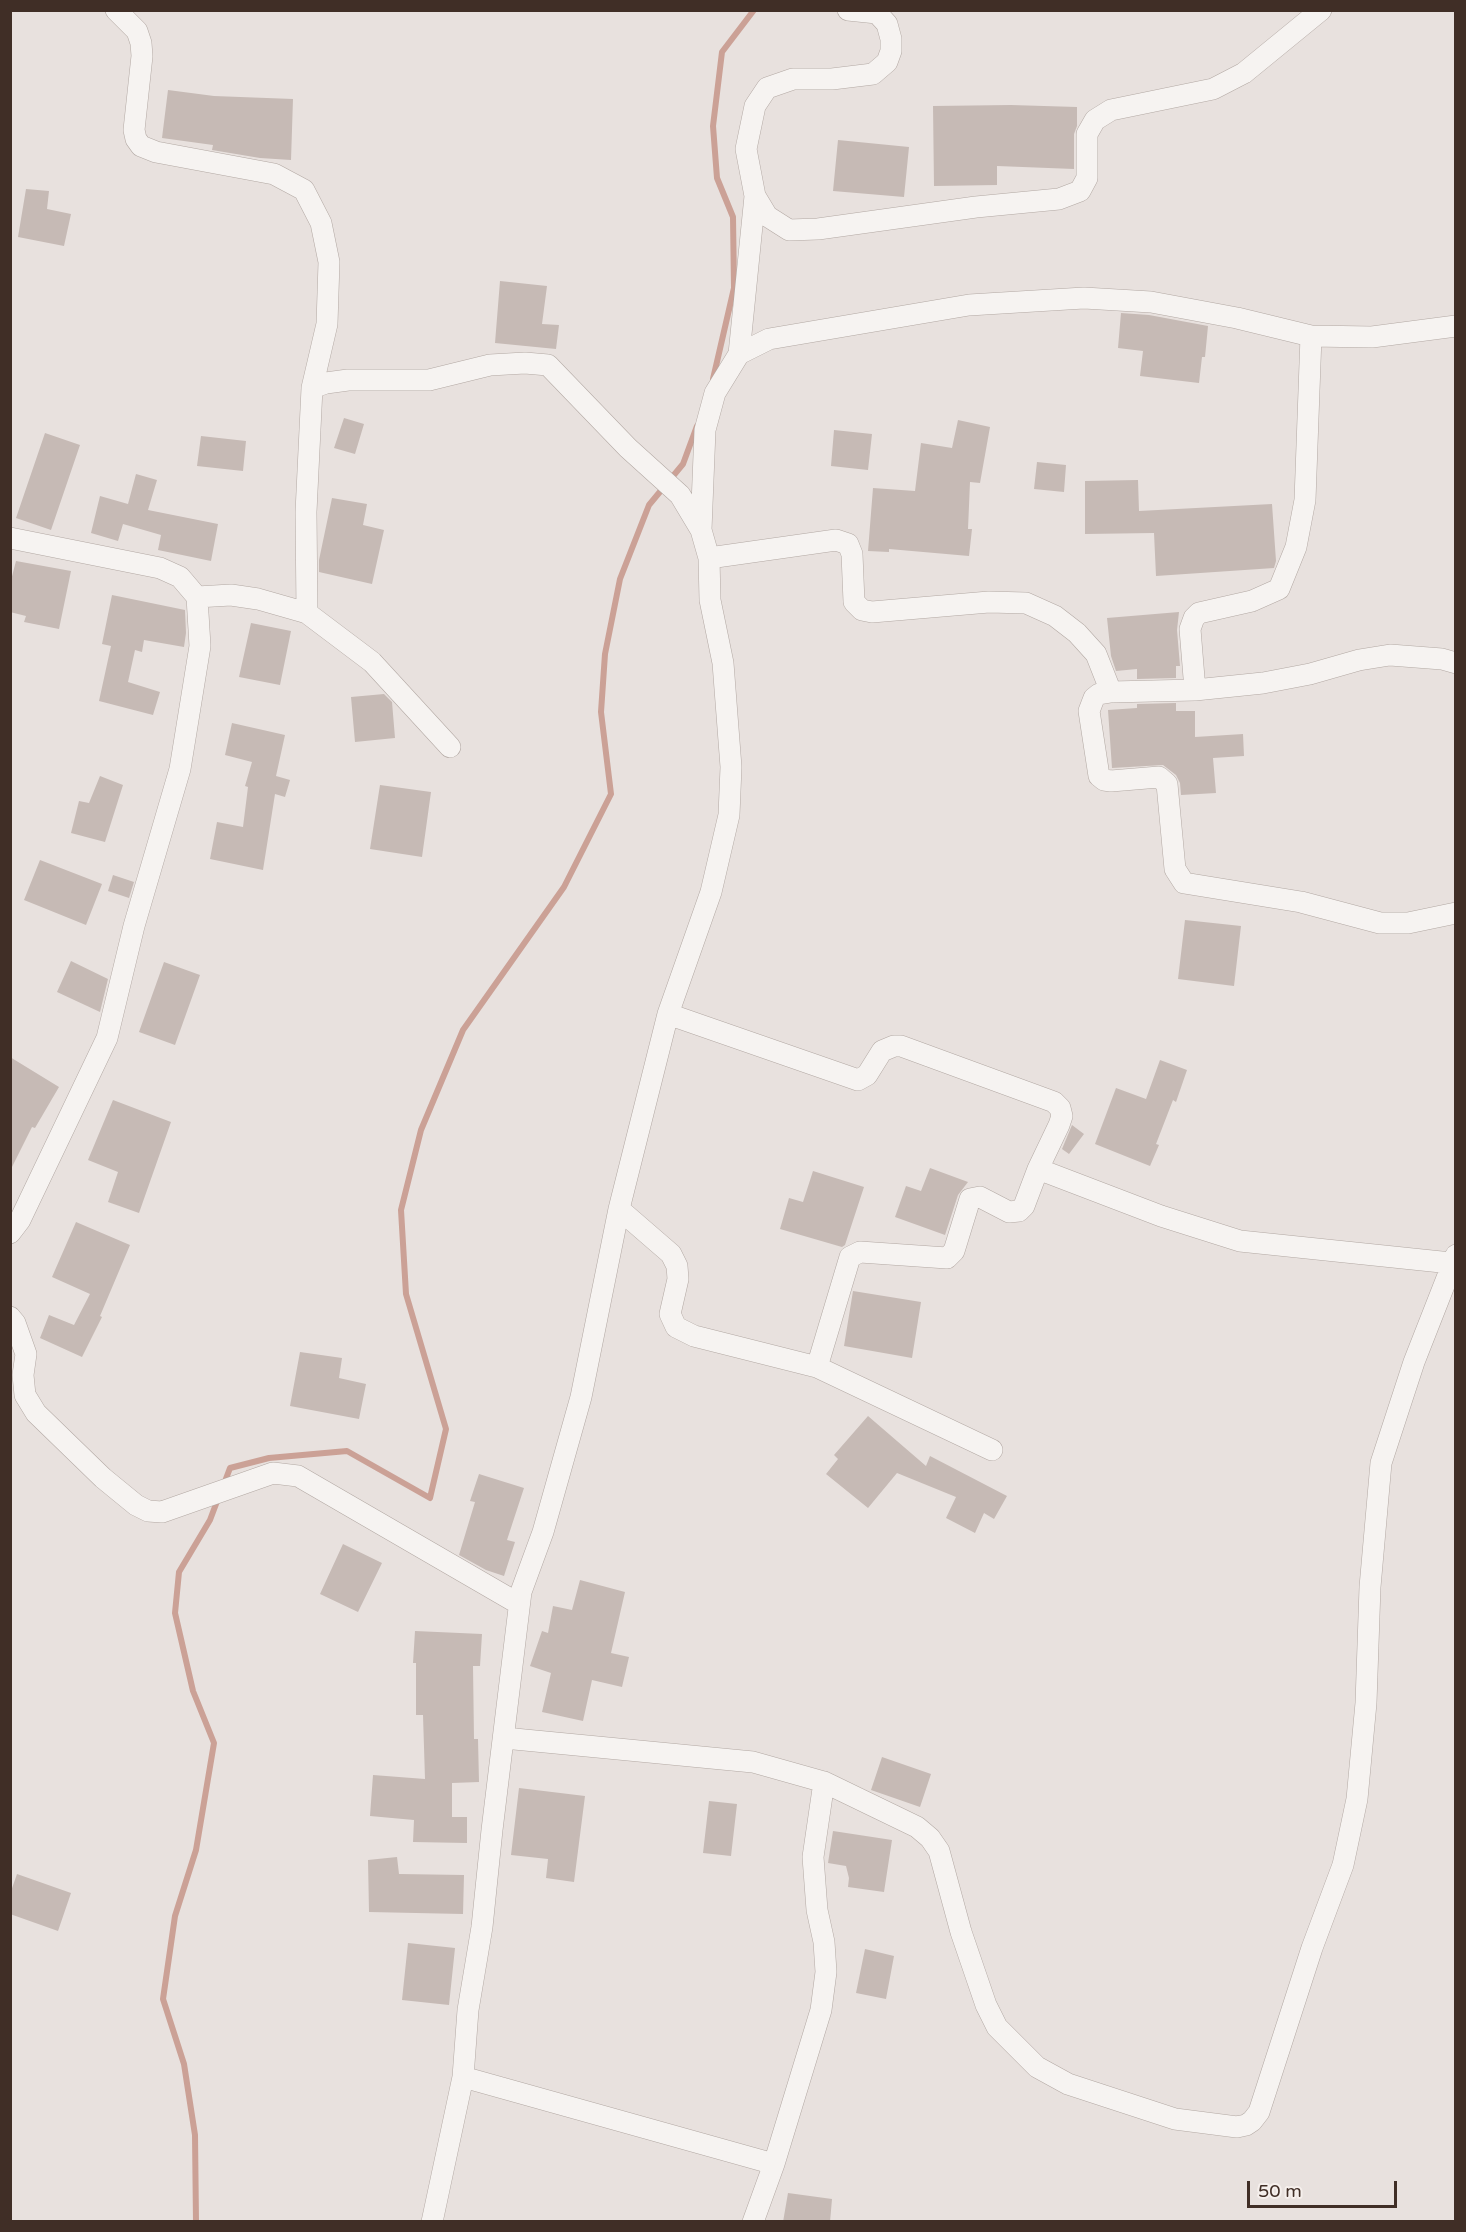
<!DOCTYPE html>
<html>
<head>
<meta charset="utf-8">
<style>
	body { margin:0 }
	#map { position:relative; width:1466px; height:2232px; overflow:hidden; background:#e8e1de; font-family:"Varela Round",sans-serif }
	canvas { display:block }
	.frame { position:absolute; inset:0; border:12px solid #402e26; pointer-events:none }
	.scale { position:absolute; left:1247px; top:2181px; width:150px; height:27px; box-sizing:border-box; border:3px solid #402e26; border-top:0; padding-left:8px; font-size:18px; line-height:21px; white-space:nowrap; color:#402e26; -webkit-text-stroke:4px #f6f0ed; paint-order:stroke }
</style>
</head>
<body>
<div id="map">
<canvas width="1466" height="2232"></canvas>
<div class="frame"></div>
<div class="scale">50 m</div>
</div>
<script>
const c = document.querySelector('canvas').getContext('2d');
c.lineJoin = 'round';
const shape = rows => new Path2D(rows.map(r => 'M' + r).join(''));
function strokePath(path, color, width, dash) { c.strokeStyle = color; c.lineWidth = width; c.lineCap = dash ? 'butt' : 'round'; c.setLineDash(dash || []); c.stroke(path); }
function fillPath(path, color) { c.fillStyle = color; c.fill(path, 'evenodd'); }
strokePath(shape([
	[713,379,734,288,733,217,717,178,713,126,722,52,754,10],
	[224,1484,230,1468,269,1458,347,1451,430,1498,446,1429,406,1294,401,1210,421,1130,463,1030,564,887,611,794,601,712,605,654,620,579,649,505,683,464,697,426],
	[196,2222,195,2135,184,2064,163,1999,175,1916,196,1850,214,1743,193,1691,175,1613,179,1572,210,1520,219,1496]
]), '#cba196', 6);
fillPath(shape([
	[168,90,214,96,293,99,291,160,260,158,212,150,213,145,162,138],
	[1011,105,1077,107,1077,126,1074,134,1074,169,997,166,997,185,934,186,933,106],
	[838,140,909,147,904,197,833,191],
	[26,189,49,191,47,209,71,214,64,246,18,237],
	[500,281,547,286,542,324,559,325,556,349,495,343],
	[1121,313,1149,315,1208,326,1205,357,1202,357,1199,383,1140,376,1143,351,1118,348],
	[344,418,364,424,355,454,334,448],
	[958,420,990,427,980,483,970,482,968,529,972,529,969,556,889,549,889,552,868,551,873,488,915,491,921,443,952,448],
	[834,430,872,434,868,470,831,466],
	[45,433,80,445,51,530,16,518],
	[201,436,246,441,243,471,197,466],
	[1037,462,1066,465,1064,492,1034,489],
	[136,474,157,480,148,510,218,524,211,561,158,550,161,535,123,524,118,541,91,533,100,496,128,504],
	[1138,480,1139,511,1272,504,1276,561,1274,568,1156,576,1154,533,1085,534,1085,481],
	[332,498,367,504,363,525,384,530,372,584,319,572,319,560],
	[16,561,71,571,59,629,24,622,26,616,10,612,10,584],
	[112,595,185,610,186,633,184,647,144,640,142,652,135,650,128,682,160,692,153,715,99,701,111,646,102,644],
	[1179,612,1177,630,1180,666,1176,666,1176,678,1137,679,1137,669,1116,671,1111,656,1107,618],
	[251,623,291,631,280,685,239,677],
	[384,694,392,702,395,738,355,742,351,697],
	[1176,703,1176,711,1195,711,1195,737,1243,734,1244,756,1213,758,1216,793,1181,795,1180,783,1176,775,1163,765,1112,768,1108,710,1137,708,1137,704],
	[232,723,285,735,276,776,290,780,285,797,275,794,263,870,210,859,217,822,243,827,248,787,245,786,252,762,225,755],
	[100,776,123,785,105,842,71,833,79,801,89,803],
	[380,785,431,792,422,857,370,849],
	[40,860,102,884,86,925,24,900],
	[113,875,134,882,129,898,108,891],
	[1185,920,1241,926,1234,986,1178,979],
	[71,961,108,979,100,1012,57,992],
	[164,962,200,975,175,1045,139,1032],
	[10,1057,59,1087,35,1128,32,1127,10,1171],
	[1160,1060,1187,1070,1176,1102,1173,1100,1156,1144,1159,1145,1150,1166,1095,1144,1116,1088,1146,1099],
	[113,1100,171,1122,139,1213,108,1202,118,1172,88,1160],
	[1072,1125,1084,1134,1069,1154,1062,1149],
	[930,1168,968,1182,958,1195,945,1235,895,1217,906,1186,921,1191],
	[813,1171,864,1187,845,1245,842,1247,780,1229,789,1198,803,1202],
	[76,1222,130,1245,100,1316,102,1317,82,1357,40,1338,49,1315,74,1325,90,1294,52,1277],
	[853,1291,921,1302,912,1358,844,1346],
	[300,1352,342,1358,339,1378,366,1384,359,1419,290,1406],
	[868,1416,926,1466,930,1456,1007,1496,994,1519,984,1513,975,1533,946,1518,956,1497,897,1473,868,1508,826,1474,838,1459,834,1455],
	[479,1474,524,1488,507,1540,515,1542,504,1576,486,1570,459,1555,475,1502,470,1501],
	[343,1544,382,1563,358,1612,320,1594],
	[580,1580,625,1592,611,1653,629,1657,622,1687,592,1680,583,1721,542,1712,551,1673,530,1666,542,1631,548,1633,553,1606,572,1610],
	[415,1631,482,1634,480,1666,473,1666,474,1739,478,1739,479,1782,452,1783,452,1817,467,1817,467,1843,413,1842,414,1820,370,1816,373,1775,425,1779,423,1715,416,1715,416,1663,413,1663],
	[882,1757,931,1774,920,1807,871,1790],
	[519,1788,585,1796,574,1882,546,1878,548,1859,511,1855],
	[709,1801,737,1804,731,1856,703,1853],
	[833,1831,892,1840,884,1892,848,1887,849,1878,846,1866,828,1863],
	[397,1857,399,1874,464,1875,463,1914,369,1912,368,1860],
	[17,1874,71,1893,58,1931,10,1914,10,1894],
	[408,1943,455,1948,449,2005,402,2000],
	[865,1949,894,1956,886,1999,856,1993],
	[788,2193,832,2199,830,2222,783,2222]
]), '#c6bab5');
const street = shape([
	[116,10,137,31,141,43,142,56,134,130,136,139,141,146,156,152,274,174,304,190,321,223,329,262,327,324,312,388,306,512,307,613],
	[848,10,877,13,887,24,891,39,891,51,887,62,873,74,832,79,793,79,767,88,755,106,746,149,755,196,767,216,789,230,818,229,976,207,1059,199,1080,191,1087,178,1087,134,1095,120,1111,110,1213,89,1244,73,1321,10],
	[739,354,755,196],
	[312,388,326,383,348,380,429,380,490,365,525,363,548,365,628,448,680,495,701,530],
	[10,538,160,568,180,577,197,597,200,646,180,769,134,926,107,1038,20,1220,10,1233],
	[709,558,836,540,848,544,852,554,854,602,862,610,872,612,989,602,1026,603,1055,616,1077,633,1096,654,1111,692,1195,690,1263,683,1310,674,1359,660,1390,655,1442,659,1456,663],
	[197,597,231,595,258,599,307,613,372,662,450,747],
	[1195,690,1190,629,1194,618,1199,613,1252,601,1279,589,1296,547,1305,500,1311,336],
	[1111,692,1099,694,1094,698,1089,711,1099,776,1104,780,1111,781,1159,777,1167,784,1175,869,1184,883,1301,902,1380,923,1408,923,1456,913],
	[668,1014,858,1080,867,1075,882,1051,894,1046,901,1046,1054,1102,1060,1108,1062,1116,1059,1125,1038,1169,1024,1206,1019,1211,1009,1212,980,1197,970,1199,954,1251,947,1258,860,1252,850,1257,817,1367],
	[1038,1169,1161,1216,1240,1241,1451,1263],
	[619,1209,671,1254,677,1266,678,1279,670,1314,676,1327,694,1336,817,1367,992,1450],
	[10,1317,15,1323,26,1354,23,1375,25,1395,36,1413,103,1478,136,1505,148,1511,162,1512,273,1473,298,1476,519,1604],
	[504,1738,753,1762,824,1782,917,1827,930,1838,939,1851,961,1932,986,2005,997,2027,1037,2067,1068,2084,1175,2119,1237,2127,1246,2125,1252,2121,1259,2112,1312,1948,1343,1865,1357,1799,1366,1703,1370,1587,1381,1463,1414,1362,1456,1255],
	[463,2077,774,2164],
	[432,2222,463,2077,468,2010,482,1927,492,1830,521,1592,543,1532,581,1397,619,1209,668,1014,711,892,729,815,731,767,723,663,710,600,709,558,701,530,705,430,715,393,739,354,769,339,969,305,1084,298,1151,302,1237,318,1311,336,1372,337,1456,326],
	[753,2222,774,2164,821,2010,826,1972,824,1942,817,1910,813,1857,824,1782]
]);
strokePath(street, '#b2a8a3', 22);
strokePath(street, '#f6f3f1', 21);
</script>
</body>
</html>
